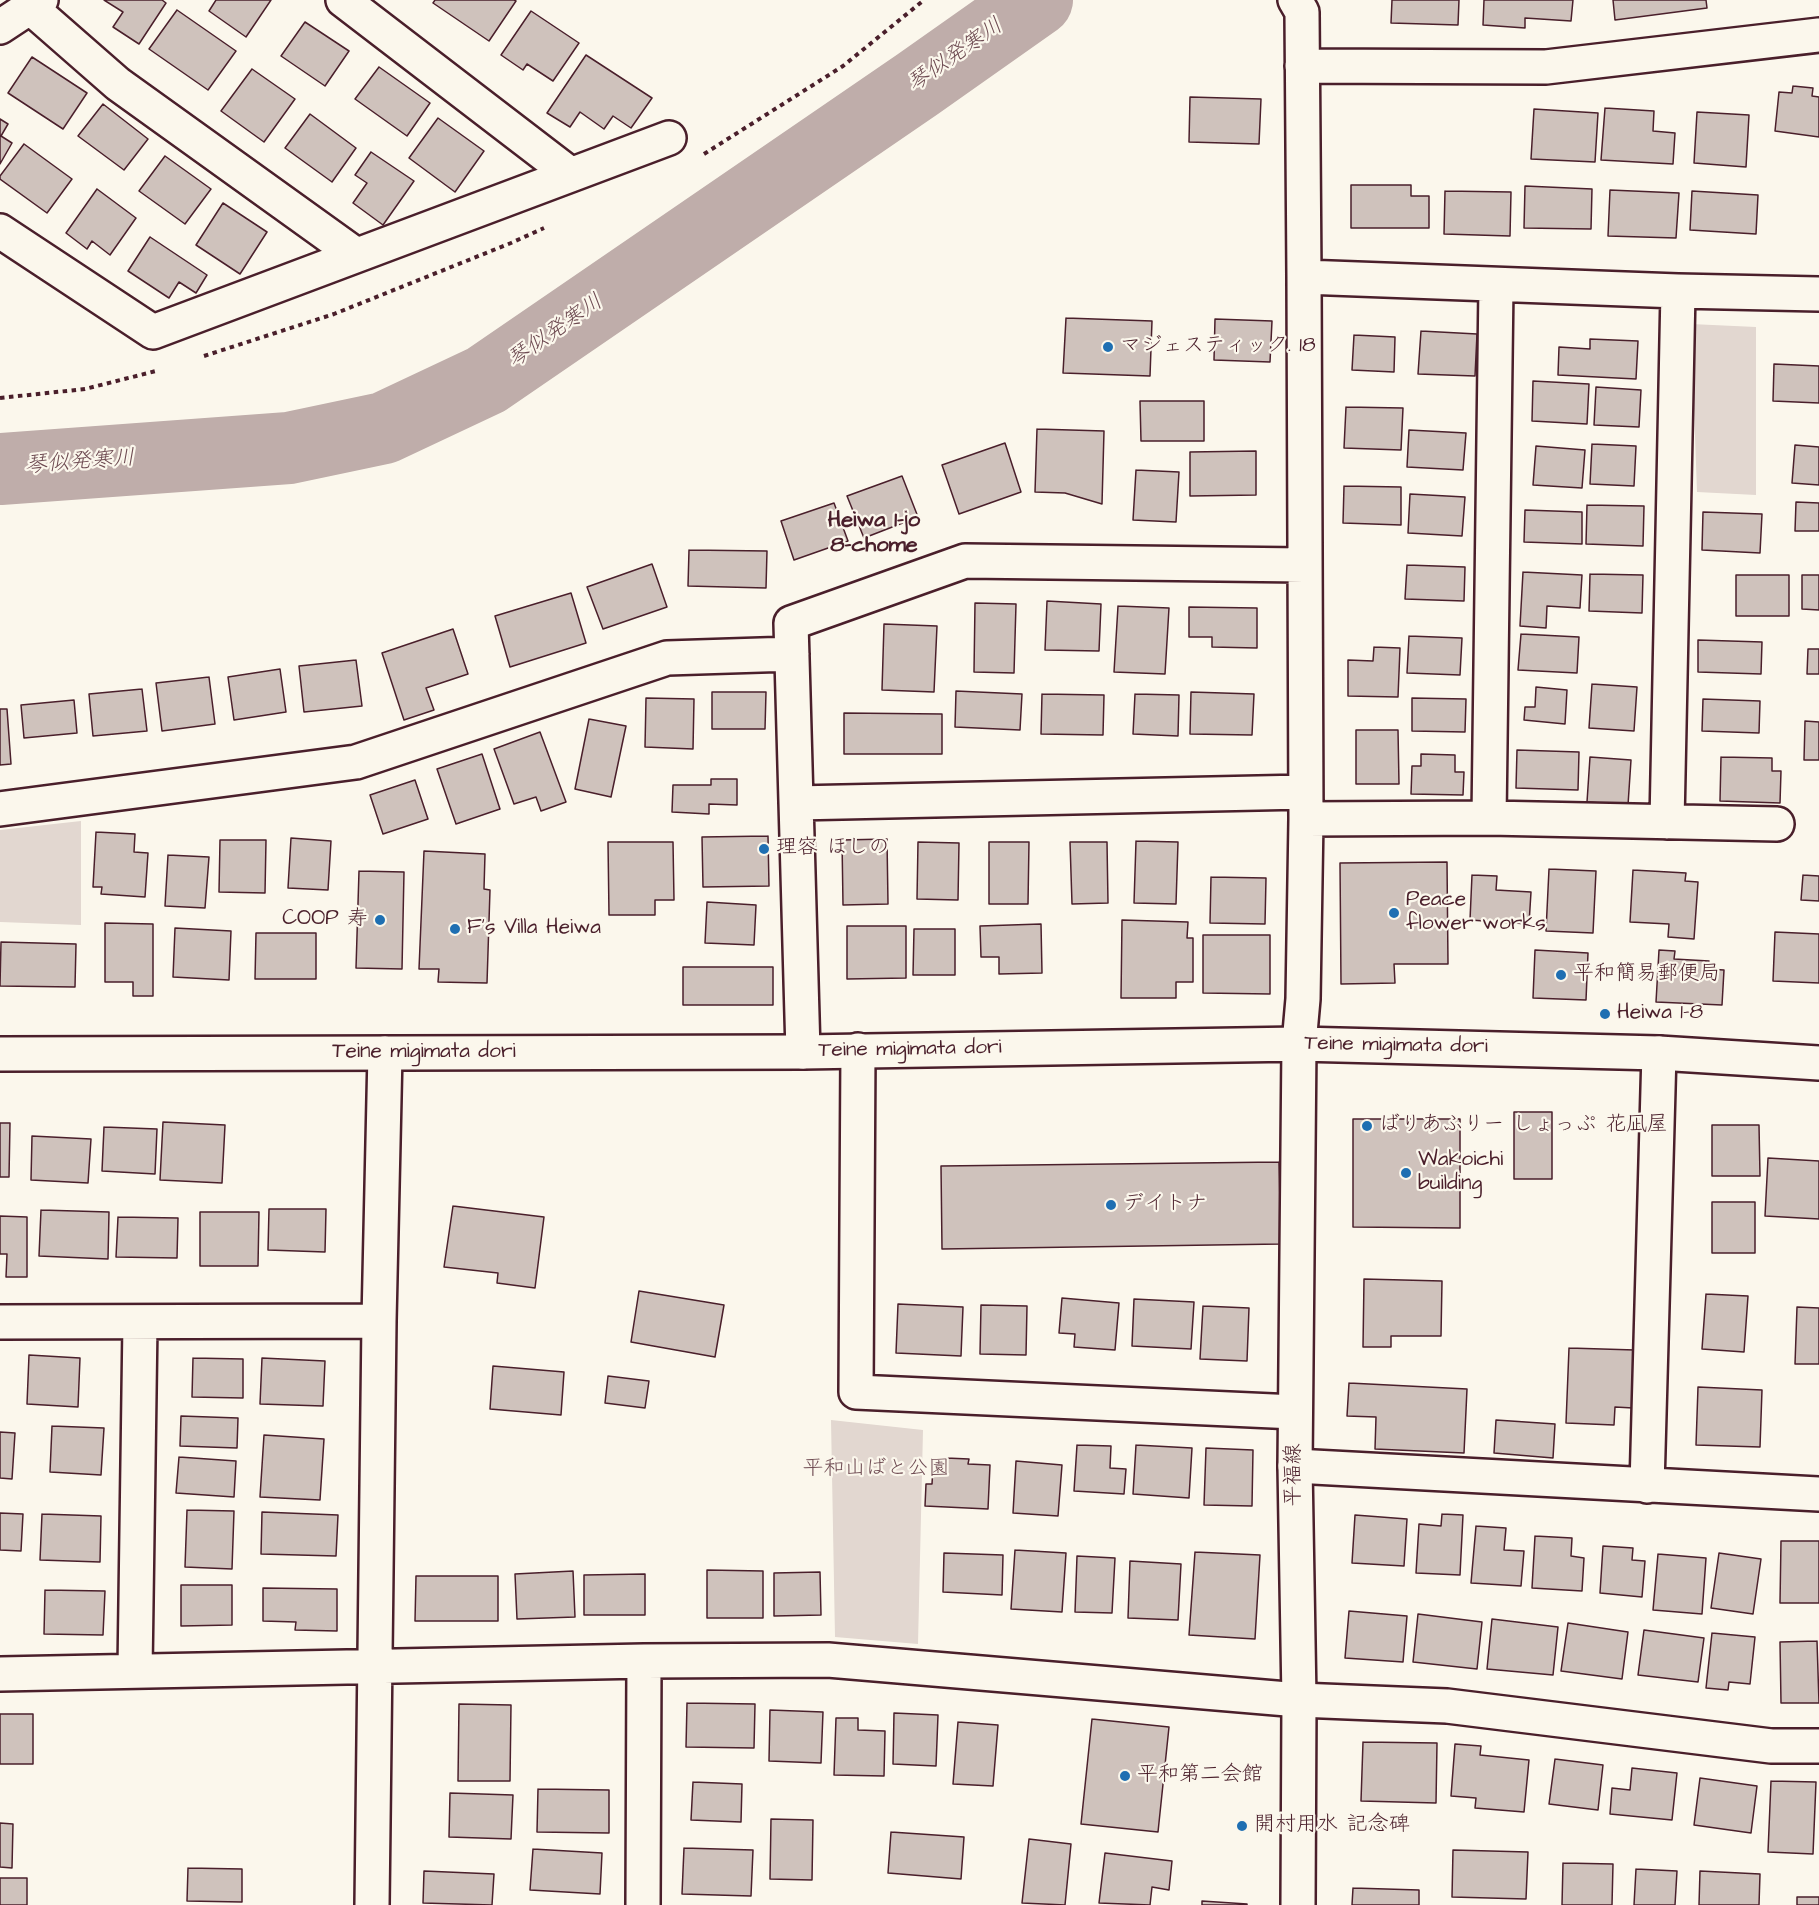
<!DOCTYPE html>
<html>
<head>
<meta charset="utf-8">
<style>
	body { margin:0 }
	canvas { display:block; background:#fbf7ec }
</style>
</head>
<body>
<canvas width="1819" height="1905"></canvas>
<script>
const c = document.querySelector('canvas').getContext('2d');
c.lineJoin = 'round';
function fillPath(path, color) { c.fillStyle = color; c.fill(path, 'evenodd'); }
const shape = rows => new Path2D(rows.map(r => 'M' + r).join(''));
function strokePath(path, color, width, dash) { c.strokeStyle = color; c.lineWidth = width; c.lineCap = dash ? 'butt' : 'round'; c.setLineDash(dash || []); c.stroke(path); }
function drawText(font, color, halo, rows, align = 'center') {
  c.font = font + ' "Architects Daughter","Klee One",sans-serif'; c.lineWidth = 4.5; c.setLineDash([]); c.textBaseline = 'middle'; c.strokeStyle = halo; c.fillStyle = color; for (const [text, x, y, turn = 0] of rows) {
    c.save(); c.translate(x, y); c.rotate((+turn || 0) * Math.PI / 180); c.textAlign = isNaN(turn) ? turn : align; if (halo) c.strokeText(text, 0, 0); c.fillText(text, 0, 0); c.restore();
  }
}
fillPath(shape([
	[1691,324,1756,327,1756,495,1697,492],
	[81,821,81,925,0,922,0,830],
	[831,1420,923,1430,918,1644,835,1637]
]), '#e2d7d0');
strokePath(shape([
	[0,469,289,448,384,428,486,380,918,84,1037,0]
]), '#bfadaa', 72);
const building = shape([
	[104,0,162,0,166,3,139,44,113,27,123,12,104,0],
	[216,0,271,0,246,37,209,11,216,0],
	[435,0,514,0,516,1,489,41,433,3,435,0],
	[1392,0,1459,0,1458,25,1391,23,1392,0],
	[1484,0,1573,0,1571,21,1525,18,1525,28,1483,25,1484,0],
	[1613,0,1706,0,1707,8,1615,20,1613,0],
	[177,10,236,51,208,90,149,49,177,10],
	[531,11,579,43,553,81,527,64,523,70,501,55,531,11],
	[305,22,349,51,325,86,281,56,305,22],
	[586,55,652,98,631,128,613,116,604,129,580,112,570,127,547,113,586,55],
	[32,57,87,93,63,129,8,93,32,57],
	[379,67,430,103,407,136,355,99,379,67],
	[252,69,295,99,264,142,221,111,252,69],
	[1793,86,1813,88,1812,96,1819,97,1819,137,1775,131,1779,92,1792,93,1793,86],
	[1190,97,1261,99,1259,144,1189,142,1190,97],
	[103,104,148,139,124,170,78,136,103,104],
	[1605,108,1654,111,1653,131,1675,133,1673,164,1601,160,1605,108],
	[1534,109,1598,113,1595,162,1531,159,1534,109],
	[1697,112,1749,115,1746,167,1694,163,1697,112],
	[310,114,356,148,332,182,285,148,310,114],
	[438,118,484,151,455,192,409,158,438,118],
	[0,119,8,124,1,136,12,143,0,164,0,119],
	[24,144,72,179,47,213,0,179,0,176,24,144],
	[371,152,414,181,383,225,353,203,367,183,355,175,371,152],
	[165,156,211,189,185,224,139,191,165,156],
	[1351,185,1411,185,1411,196,1429,196,1429,228,1351,228,1351,185],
	[1525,186,1592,189,1591,229,1524,228,1525,186],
	[97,189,136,218,110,255,92,241,87,249,66,233,97,189],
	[1610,190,1679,193,1676,238,1608,236,1610,190],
	[1445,191,1511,192,1510,236,1444,234,1445,191],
	[1692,191,1758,195,1756,234,1690,230,1692,191],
	[223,203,267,232,240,274,196,245,223,203],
	[150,237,207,275,196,293,179,282,169,298,128,271,150,237],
	[1066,318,1152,321,1150,376,1063,373,1066,318],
	[1215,319,1272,321,1270,362,1214,360,1215,319],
	[1421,331,1477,334,1475,376,1418,374,1421,331],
	[1354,335,1395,337,1394,372,1352,370,1354,335],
	[1590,339,1638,341,1636,379,1558,375,1559,347,1590,349,1590,339],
	[1774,364,1819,366,1819,403,1773,401,1774,364],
	[1533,381,1589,384,1587,424,1532,421,1533,381],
	[1596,387,1641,390,1639,427,1594,425,1596,387],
	[1140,401,1204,401,1204,441,1141,441,1140,401],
	[1346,407,1403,408,1401,450,1344,448,1346,407],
	[1037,429,1104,431,1102,504,1065,493,1035,492,1037,429],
	[1409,430,1466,433,1463,470,1407,467,1409,430],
	[1005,443,1021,492,959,514,942,465,1005,443],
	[1592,444,1636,446,1634,486,1590,484,1592,444],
	[1795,445,1819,447,1819,485,1792,483,1795,445],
	[1536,446,1585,450,1582,488,1533,485,1536,446],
	[1256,451,1256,495,1190,496,1190,452,1256,451],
	[1136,470,1179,472,1176,522,1133,520,1136,470],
	[902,476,918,517,864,538,847,496,902,476],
	[1344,486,1401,487,1401,525,1343,523,1344,486],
	[1410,494,1465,497,1462,536,1408,533,1410,494],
	[1796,502,1819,503,1819,531,1795,531,1796,502],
	[834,503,848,541,794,560,781,521,834,503],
	[1587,505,1644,506,1643,546,1586,544,1587,505],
	[1525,510,1582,512,1582,544,1524,542,1525,510],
	[1703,512,1762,514,1760,553,1702,550,1703,512],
	[689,550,767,551,766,588,688,586,689,550],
	[652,564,667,607,603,629,587,587,652,564],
	[1407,565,1465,567,1464,601,1405,599,1407,565],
	[1523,572,1582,575,1580,608,1547,606,1546,628,1520,626,1523,572],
	[1590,574,1643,575,1642,613,1589,611,1590,574],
	[1736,575,1789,575,1789,616,1736,616,1736,575],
	[1802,575,1819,575,1819,610,1802,609,1802,575],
	[571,593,586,643,510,667,495,616,571,593],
	[1047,601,1101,604,1099,651,1045,650,1047,601],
	[975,603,1016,604,1014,673,974,672,975,603],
	[1118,606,1169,608,1165,674,1114,672,1118,606],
	[1189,607,1257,608,1257,648,1212,647,1212,637,1189,637,1189,607],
	[884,624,937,626,934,692,882,690,884,624],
	[453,629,468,674,426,688,434,710,404,720,382,653,453,629],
	[1521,634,1579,637,1577,673,1518,670,1521,634],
	[1409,636,1462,638,1460,675,1407,673,1409,636],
	[1698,640,1762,642,1761,674,1698,672,1698,640],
	[1374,647,1400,648,1398,697,1348,696,1348,660,1373,661,1374,647],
	[1808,649,1819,649,1819,674,1807,674,1808,649],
	[356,660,362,706,304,712,299,666,356,660],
	[280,669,286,712,234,720,228,677,280,669],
	[209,677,215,724,162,731,156,683,209,677],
	[1592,684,1637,687,1634,731,1589,728,1592,684],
	[1536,687,1567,690,1565,724,1524,720,1525,707,1535,707,1536,687],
	[142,689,147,731,93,736,89,694,142,689],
	[956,691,1022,694,1020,730,955,727,956,691],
	[712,692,766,692,765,729,712,729,712,692],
	[1191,692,1254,694,1252,735,1190,734,1191,692],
	[1042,694,1104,695,1103,735,1041,734,1042,694],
	[1135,694,1179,695,1178,736,1133,734,1135,694],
	[646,698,694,699,693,749,645,747,646,698],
	[1412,698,1466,699,1465,732,1412,731,1412,698],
	[1703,699,1760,701,1759,733,1702,731,1703,699],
	[74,700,77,733,24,738,21,705,74,700],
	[0,709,7,709,11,764,0,765,0,709],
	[844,713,942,714,942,754,844,754,844,713],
	[589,719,626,726,611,797,575,789,589,719],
	[1805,721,1819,722,1819,760,1804,760,1805,721],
	[1356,730,1398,730,1399,784,1356,784,1356,730],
	[540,732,566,802,541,811,536,797,514,804,494,749,540,732],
	[1517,750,1579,752,1578,790,1516,788,1517,750],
	[482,754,500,809,456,824,437,769,482,754],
	[1421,754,1455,755,1455,772,1464,772,1463,795,1411,794,1412,766,1421,766,1421,754],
	[1590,757,1631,760,1628,805,1587,802,1590,757],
	[1721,757,1772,758,1772,771,1781,771,1780,803,1720,801,1721,757],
	[711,779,737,779,737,805,709,804,709,814,672,812,673,785,711,785,711,779],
	[415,780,428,819,383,834,370,795,415,780],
	[96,832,135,834,134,852,148,853,145,897,101,894,102,887,93,887,96,832],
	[768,836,769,886,703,887,702,837,768,836],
	[291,838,331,841,328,890,288,888,291,838],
	[887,839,888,904,843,905,842,840,887,839],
	[220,840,266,840,265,893,219,892,220,840],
	[1136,841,1178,842,1176,904,1134,903,1136,841],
	[608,842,673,842,674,900,655,900,655,915,609,915,608,842],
	[918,842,959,843,958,900,917,899,918,842],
	[989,842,1029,842,1028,904,989,904,989,842],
	[1070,842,1107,842,1108,903,1072,904,1070,842],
	[424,851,485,854,484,889,490,890,487,983,438,982,439,969,419,969,424,851],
	[168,855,209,857,205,908,165,906,168,855],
	[1447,862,1448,964,1394,964,1395,983,1341,984,1340,863,1447,862],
	[1549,869,1596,871,1593,933,1546,931,1549,869],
	[1633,870,1686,873,1685,881,1698,882,1694,939,1668,937,1669,924,1630,922,1633,870],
	[359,871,404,872,402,969,356,968,359,871],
	[1472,875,1497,876,1496,890,1531,892,1529,924,1470,920,1472,875],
	[1803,875,1819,876,1819,901,1801,900,1803,875],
	[1211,877,1266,878,1265,924,1210,923,1211,877],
	[707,902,756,905,754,945,705,943,707,902],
	[1122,920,1188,922,1187,938,1193,938,1193,982,1176,982,1176,998,1121,998,1122,920],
	[105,923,153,924,153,996,133,996,133,982,105,982,105,923],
	[1041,924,1042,973,999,974,999,957,981,957,980,926,1041,924],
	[847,926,906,926,906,978,847,979,847,926],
	[175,928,231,931,229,980,173,977,175,928],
	[914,929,955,929,955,975,913,975,914,929],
	[1775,932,1819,934,1819,983,1773,981,1775,932],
	[256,933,316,933,316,979,255,979,256,933],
	[1203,935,1270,935,1270,994,1203,993,1203,935],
	[1,942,76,944,75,987,0,986,1,942],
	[1535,950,1588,953,1586,1000,1533,998,1535,950],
	[1659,950,1675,951,1674,959,1709,961,1708,969,1724,970,1722,1005,1656,1002,1659,950],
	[683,967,773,967,773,1005,683,1005,683,967],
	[1514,1112,1552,1112,1552,1179,1514,1179,1514,1112],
	[1353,1119,1460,1119,1460,1228,1353,1227,1353,1119],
	[163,1122,225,1125,222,1183,160,1180,163,1122],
	[0,1123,10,1123,9,1177,0,1177,0,1123],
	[1712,1125,1759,1125,1760,1176,1712,1176,1712,1125],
	[104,1127,157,1129,155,1174,102,1171,104,1127],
	[32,1136,91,1139,88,1183,31,1180,32,1136],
	[1768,1158,1819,1161,1819,1219,1765,1216,1768,1158],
	[1279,1162,1281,1244,942,1249,941,1166,1279,1162],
	[1712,1202,1755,1202,1755,1253,1712,1253,1712,1202],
	[453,1206,544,1217,535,1288,497,1283,498,1273,444,1267,453,1206],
	[269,1209,326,1209,325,1252,268,1250,269,1209],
	[41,1210,109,1212,108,1259,39,1256,41,1210],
	[200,1212,259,1212,258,1266,200,1266,200,1212],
	[0,1216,27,1217,27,1277,6,1277,7,1254,0,1254,0,1216],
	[118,1217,178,1218,177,1258,116,1257,118,1217],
	[1364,1279,1442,1281,1441,1336,1391,1336,1391,1347,1363,1347,1364,1279],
	[639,1291,724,1305,715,1357,631,1342,639,1291],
	[1706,1294,1748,1296,1744,1352,1702,1349,1706,1294],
	[1062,1298,1119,1303,1115,1350,1074,1347,1075,1334,1059,1333,1062,1298],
	[1134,1299,1194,1302,1191,1349,1132,1346,1134,1299],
	[898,1304,963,1307,961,1356,896,1353,898,1304],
	[981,1305,1027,1306,1026,1355,980,1354,981,1305],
	[1203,1306,1249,1308,1247,1361,1200,1359,1203,1306],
	[1797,1307,1819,1308,1819,1364,1795,1364,1797,1307],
	[1569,1348,1635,1350,1633,1408,1615,1407,1614,1425,1566,1423,1569,1348],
	[29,1355,80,1358,78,1407,27,1404,29,1355],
	[193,1358,243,1359,243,1398,192,1397,193,1358],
	[262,1358,325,1361,323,1406,260,1404,262,1358],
	[493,1366,564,1372,561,1415,490,1409,493,1366],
	[608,1376,649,1381,645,1408,605,1403,608,1376],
	[1349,1383,1467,1389,1464,1453,1375,1449,1376,1417,1347,1416,1349,1383],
	[1698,1387,1762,1390,1760,1447,1696,1445,1698,1387],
	[181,1416,238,1418,237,1448,180,1446,181,1416],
	[1496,1420,1555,1424,1553,1458,1494,1453,1496,1420],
	[52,1426,104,1428,101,1475,50,1472,52,1426],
	[0,1432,15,1433,12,1479,0,1478,0,1432],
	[264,1435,324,1439,320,1500,260,1497,264,1435],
	[1077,1445,1111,1446,1110,1468,1126,1469,1124,1494,1074,1491,1077,1445],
	[1136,1445,1192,1448,1189,1498,1133,1494,1136,1445],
	[1206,1448,1253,1450,1252,1506,1204,1505,1206,1448],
	[179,1457,236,1461,234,1497,176,1493,179,1457],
	[946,1458,969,1459,968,1464,990,1465,988,1509,925,1506,926,1484,932,1484,933,1467,945,1468,946,1458],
	[1016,1461,1062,1465,1058,1516,1013,1513,1016,1461],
	[187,1510,234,1511,232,1569,185,1567,187,1510],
	[262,1512,338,1515,336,1556,261,1554,262,1512],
	[0,1513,23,1514,21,1551,0,1550,0,1513],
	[42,1514,101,1516,100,1562,40,1560,42,1514],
	[1442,1514,1463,1515,1460,1575,1416,1573,1419,1524,1441,1526,1442,1514],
	[1355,1515,1407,1519,1404,1566,1352,1563,1355,1515],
	[1476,1526,1506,1528,1504,1550,1524,1551,1521,1586,1471,1583,1476,1526],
	[1535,1536,1572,1538,1571,1556,1584,1558,1582,1591,1532,1588,1535,1536],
	[1781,1541,1819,1541,1819,1603,1780,1603,1781,1541],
	[1603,1546,1633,1548,1632,1560,1645,1561,1642,1597,1600,1593,1603,1546],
	[1015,1550,1066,1553,1062,1612,1011,1609,1015,1550],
	[1195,1552,1260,1555,1255,1639,1189,1635,1195,1552],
	[944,1553,1003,1555,1002,1595,943,1592,944,1553],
	[1719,1553,1761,1559,1753,1614,1711,1608,1719,1553],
	[1658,1554,1706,1558,1702,1614,1653,1610,1658,1554],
	[1077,1556,1115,1558,1112,1613,1075,1612,1077,1556],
	[1130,1561,1181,1564,1178,1620,1128,1618,1130,1561],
	[707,1570,763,1571,763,1618,707,1618,707,1570],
	[573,1571,575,1617,517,1619,515,1574,573,1571],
	[820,1572,821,1615,774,1616,774,1573,820,1572],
	[645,1574,645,1615,584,1615,584,1575,645,1574],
	[416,1576,498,1576,498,1621,415,1621,416,1576],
	[181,1585,232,1585,232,1625,181,1626,181,1585],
	[263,1588,337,1589,337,1631,295,1630,296,1622,263,1621,263,1588],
	[45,1590,105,1591,103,1635,44,1634,45,1590],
	[1349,1611,1407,1616,1403,1662,1345,1658,1349,1611],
	[1418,1614,1482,1622,1477,1669,1413,1662,1418,1614],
	[1492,1619,1558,1627,1553,1675,1487,1669,1492,1619],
	[1568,1623,1628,1632,1622,1679,1561,1671,1568,1623],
	[1644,1630,1704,1638,1698,1682,1638,1675,1644,1630],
	[1712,1633,1755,1637,1750,1684,1729,1682,1728,1690,1706,1688,1712,1633],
	[1817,1641,1819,1703,1781,1703,1780,1642,1817,1641],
	[687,1703,755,1704,754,1748,686,1747,687,1703],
	[459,1704,511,1705,510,1781,458,1781,459,1704],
	[770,1710,823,1712,821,1763,769,1761,770,1710],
	[894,1713,938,1715,936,1766,893,1764,894,1713],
	[0,1714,33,1714,33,1764,0,1764,0,1714],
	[836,1718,858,1718,858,1730,885,1731,884,1776,834,1775,836,1718],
	[1092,1719,1169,1727,1158,1832,1081,1824,1092,1719],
	[958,1722,998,1725,993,1786,953,1784,958,1722],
	[1363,1742,1437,1743,1436,1803,1361,1801,1363,1742],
	[1455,1744,1481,1746,1480,1755,1529,1760,1524,1812,1475,1808,1476,1798,1451,1796,1455,1744],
	[1555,1759,1603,1765,1598,1810,1549,1804,1555,1759],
	[1632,1768,1677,1773,1672,1820,1610,1814,1612,1788,1630,1790,1632,1768],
	[1700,1778,1757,1786,1751,1833,1694,1825,1700,1778],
	[1771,1781,1816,1782,1813,1854,1768,1852,1771,1781],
	[693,1782,742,1784,741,1822,691,1820,693,1782],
	[538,1789,609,1790,609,1833,537,1832,538,1789],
	[450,1793,513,1795,511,1839,449,1837,450,1793],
	[771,1819,813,1820,812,1880,770,1879,771,1819],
	[0,1823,13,1824,12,1868,0,1867,0,1823],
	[891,1832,964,1837,961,1879,888,1873,891,1832],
	[1029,1839,1071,1844,1065,1905,1022,1903,1029,1839],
	[684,1848,753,1850,751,1896,682,1894,684,1848],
	[533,1849,602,1853,600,1894,530,1890,533,1849],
	[1453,1850,1528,1852,1526,1899,1452,1897,1453,1850],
	[1105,1853,1172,1861,1169,1890,1152,1887,1150,1905,1099,1903,1105,1853],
	[1563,1863,1613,1864,1612,1905,1562,1905,1563,1863],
	[188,1868,242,1869,242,1902,187,1901,188,1868],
	[1636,1869,1677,1871,1675,1905,1634,1905,1636,1869],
	[424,1871,494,1874,492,1905,423,1903,424,1871],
	[1700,1871,1760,1874,1759,1905,1699,1905,1700,1871],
	[0,1878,27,1878,27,1905,0,1905,0,1878],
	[1353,1888,1419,1890,1419,1905,1352,1905,1353,1888],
	[1797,1897,1819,1897,1819,1905,1797,1905,1797,1897],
	[1202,1901,1247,1904,1247,1905,1202,1905,1202,1901]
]);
fillPath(building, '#cfc2bc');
strokePath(building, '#4a1f2b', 1.5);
const minor = shape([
	[343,0,570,174],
	[1295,0,1302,12,1304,277,1306,819,1303,999,1299,1044],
	[30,7,118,84,356,255],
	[0,27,41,0],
	[1302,66,1546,67,1819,35],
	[0,231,153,332,669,138],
	[1304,277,1678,291,1819,294],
	[796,803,1304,792],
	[0,809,356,762,667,658,792,654],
	[1489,818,1496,285],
	[1306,819,1489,818,1777,824],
	[1667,822,1678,291],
	[858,1050,856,1392,1295,1412],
	[803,1052,791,623,965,561,1304,565],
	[0,1322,379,1321],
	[1295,1466,1819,1494],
	[1647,1486,1659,1053],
	[135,1670,140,1323],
	[0,1674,644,1661,828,1660,1299,1700,1447,1706,1771,1746,1819,1746],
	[372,1905,379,1321,385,1053],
	[643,1905,644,1661]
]);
const tertiary = shape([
	[0,1054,803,1052,1299,1044,1659,1053,1819,1063],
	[1298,1905,1299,1700,1295,1466,1299,1044]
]);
strokePath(minor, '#4a1f2b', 38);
strokePath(tertiary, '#4a1f2b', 38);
strokePath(shape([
	[704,154,843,66,924,0],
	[204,356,334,314,511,243,544,228],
	[0,398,85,389,156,371]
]), '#4a1f2b', 4, [4.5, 4.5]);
strokePath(minor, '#fbf7ec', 33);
strokePath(tertiary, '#fbf7ec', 33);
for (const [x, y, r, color] of [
	[1108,347,6,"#1f6fb2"],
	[764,849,6,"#1f6fb2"],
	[1394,913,6,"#1f6fb2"],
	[380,920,6,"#1f6fb2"],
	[455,929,6,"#1f6fb2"],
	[1561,975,6,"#1f6fb2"],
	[1605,1014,6,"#1f6fb2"],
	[1367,1126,6,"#1f6fb2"],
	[1406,1173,6,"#1f6fb2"],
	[1111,1205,6,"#1f6fb2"],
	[1125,1776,6,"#1f6fb2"],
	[1242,1826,6,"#1f6fb2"]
]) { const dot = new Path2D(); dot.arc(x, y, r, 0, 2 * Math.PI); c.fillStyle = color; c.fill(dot); strokePath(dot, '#fbf7ec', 2); }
drawText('21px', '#4a1f2b', '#fbf7ec', [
	["マジェスティック. 18",1120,347],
	["理容 ほしの",776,849],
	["Peace",1406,901],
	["flower works",1406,925],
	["COOP 寿",368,920,"right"],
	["F's Villa Heiwa",467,929],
	["平和簡易郵便局",1573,975],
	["Heiwa 1-8",1617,1014],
	["ばりあふりー しょっぷ 花凪屋",1379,1126],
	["Wakoichi",1418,1161],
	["building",1418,1185],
	["デイトナ",1123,1205],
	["平和第二会館",1137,1776],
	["開村用水 記念碑",1254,1826]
], 'left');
drawText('21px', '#4a1f2b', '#fbf7ec', [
	["Teine migimata dori",1396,1046,1],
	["Teine migimata dori",910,1050,-1],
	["Teine migimata dori",424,1053],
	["平福線",1295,1475,-90]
]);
drawText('21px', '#704d54', '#fbf7ec', [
	["平和山ばと公園",876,1470]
]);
drawText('italic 22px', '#6d4a51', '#fbf7ec', [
	["琴似発寒川",956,56,-35],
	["琴似発寒川",556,332,-35],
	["琴似発寒川",80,463,-4]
]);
drawText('bold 22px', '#4a1f2b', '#fbf7ec', [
	["Heiwa 1-jo",874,521],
	["8-chome",874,546]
]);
</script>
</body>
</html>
